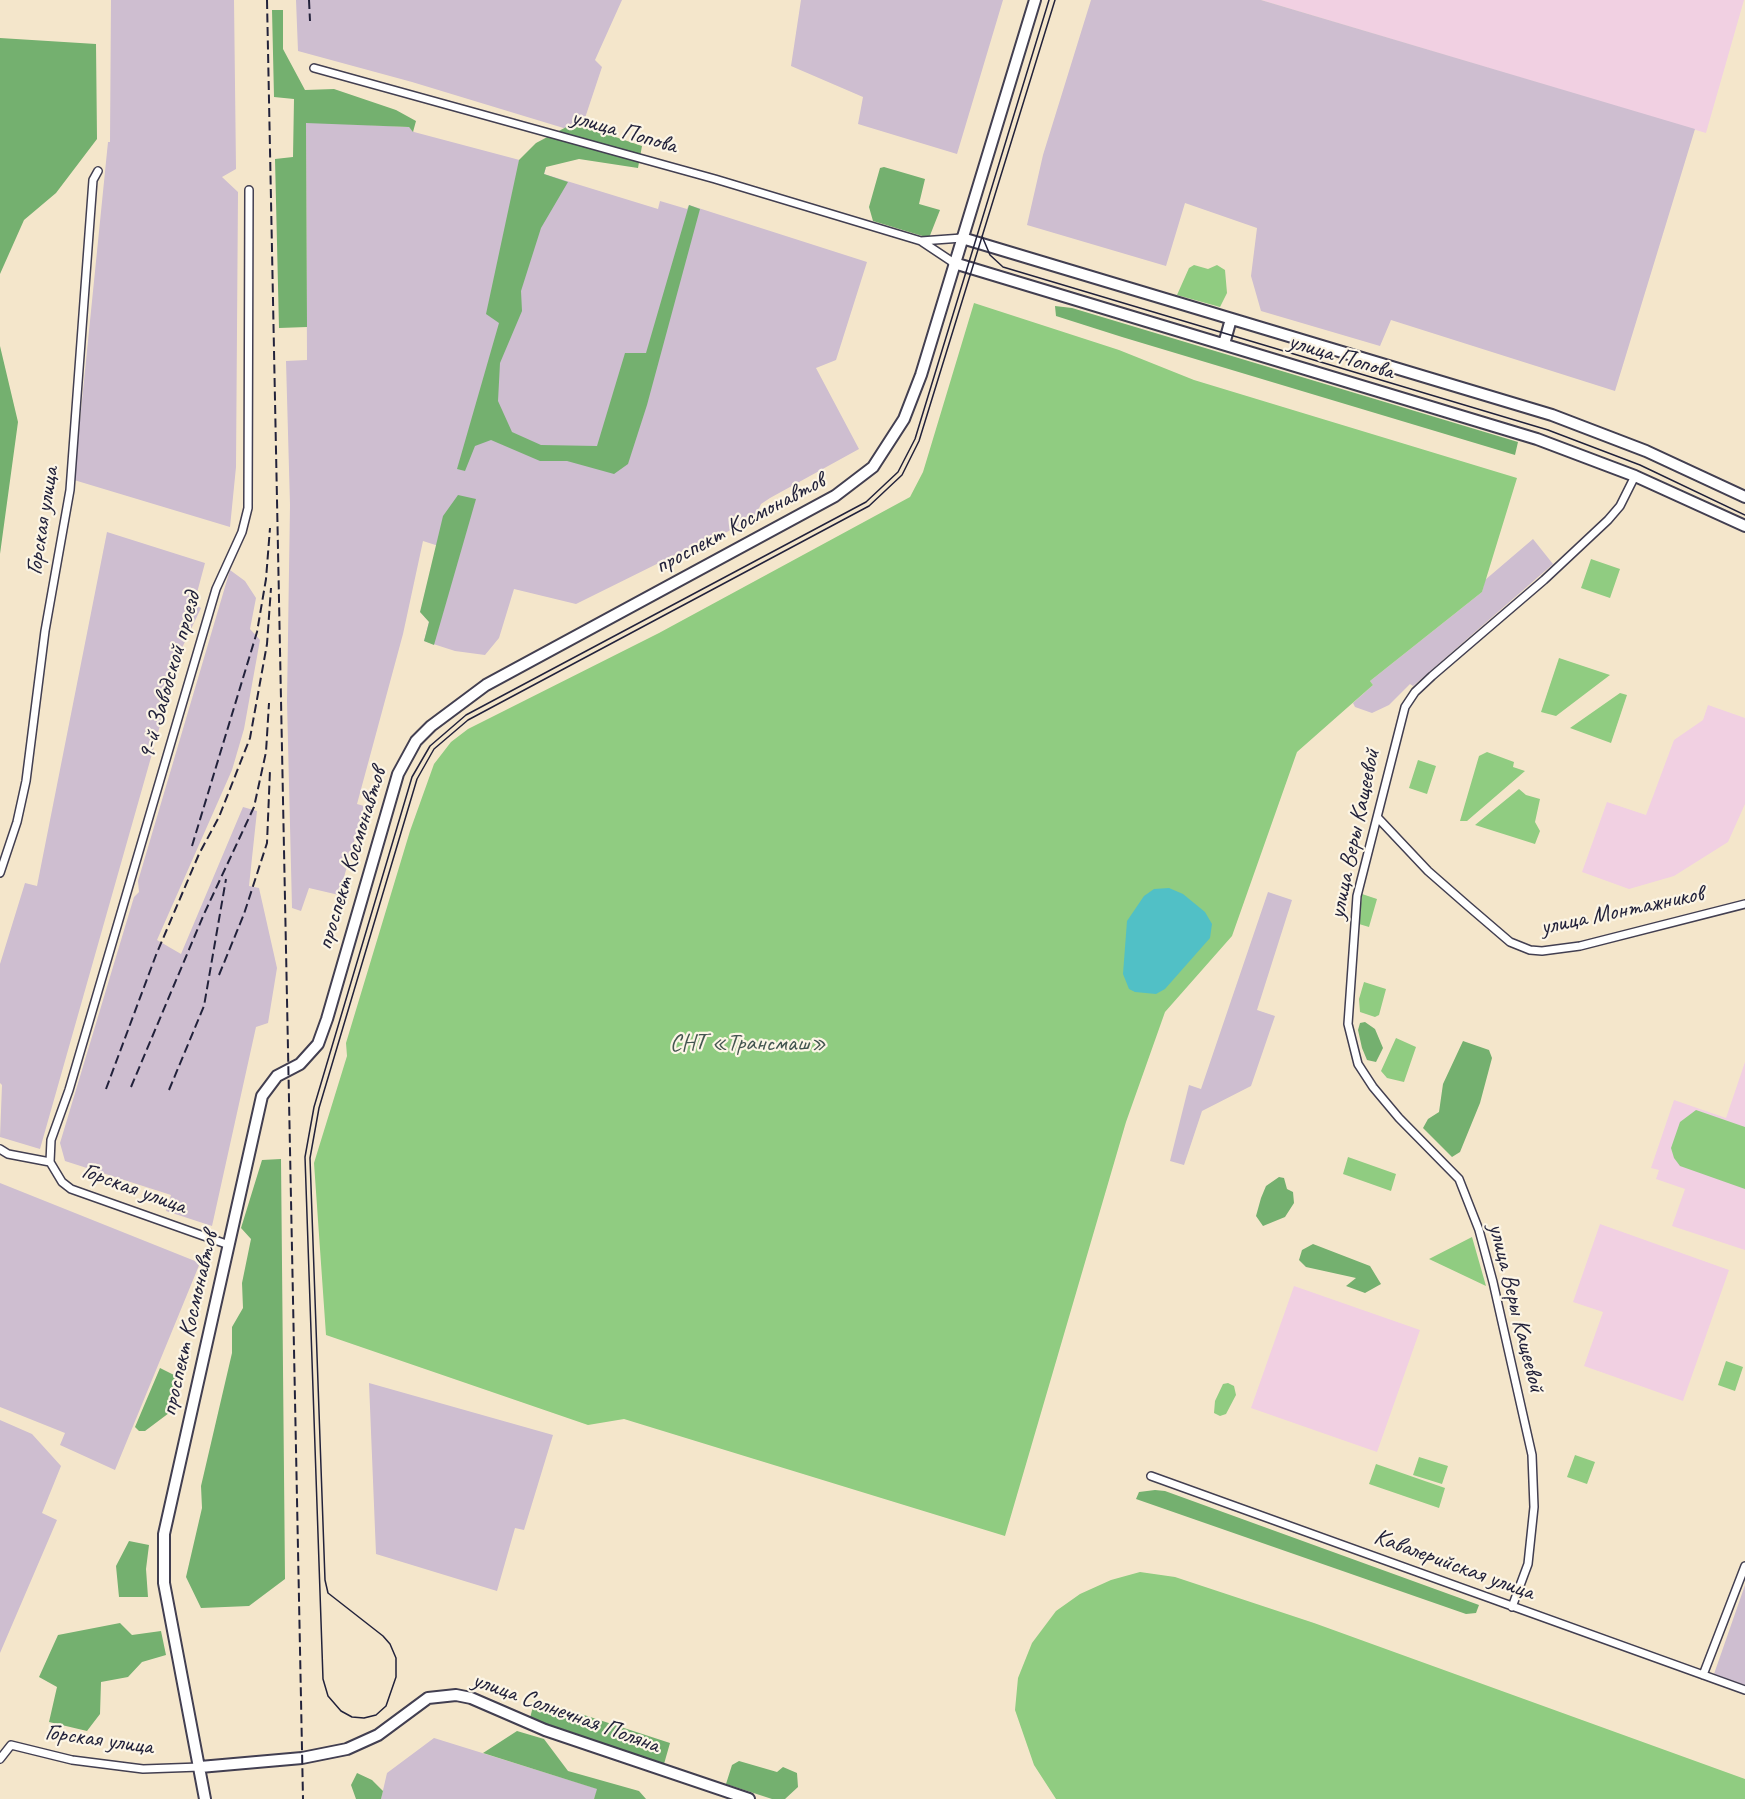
<!DOCTYPE html>
<html>
<head>
<meta charset="utf-8">
<style>
	body { margin:0 }
	canvas { display:block; background:#f4e6cb }
</style>
</head>
<body>
<canvas width="1745" height="1799"></canvas>
<script>
const c = document.querySelector('canvas').getContext('2d');
c.lineJoin = 'round';
function fillPath(path, color) { c.fillStyle = color; c.fill(path, 'evenodd'); }
const shape = rows => new Path2D(rows.map(r => 'M' + r).join(''));
function strokePath(path, color, width, dash) { c.strokeStyle = color; c.lineWidth = width; c.lineCap = dash ? 'butt' : 'round'; c.setLineDash(dash || []); c.stroke(path); }
function drawText(font, color, halo, rows, align = 'center') {
  c.font = font + ' Caveat,sans-serif'; c.lineWidth = 4.5; c.setLineDash([]); c.textBaseline = 'middle'; c.strokeStyle = halo; c.fillStyle = color; for (const [text, x, y, turn = 0] of rows) {
    c.save(); c.translate(x, y); c.rotate((+turn || 0) * Math.PI / 180); c.textAlign = isNaN(turn) ? turn : align; if (halo) c.strokeText(text, 0, 0); c.fillText(text, 0, 0); c.restore();
  }
}
fillPath(shape([
	[1261,0,1744,0,1706,133],
	[1708,705,1745,718,1745,804,1728,842,1674,876,1629,889,1582,872,1607,802,1646,815,1674,740,1703,720],
	[1745,1062,1745,1250,1672,1226,1685,1189,1656,1179,1659,1170,1651,1168,1674,1100,1726,1118],
	[1600,1224,1729,1270,1683,1401,1584,1366,1603,1312,1573,1302],
	[1294,1286,1420,1330,1377,1452,1251,1408]
]), '#f1d0e2');
fillPath(shape([
	[111,0,234,0,236,169,222,177,238,192,236,467,230,527,74,480,108,142,110,142],
	[296,0,622,0,595,60,602,67,580,133,412,82,298,51],
	[801,0,1003,0,957,154,858,124,863,97,791,66],
	[1091,0,1261,0,1695,129,1615,391,1391,320,1380,346,1261,311,1251,276,1257,228,1185,203,1166,266,1027,225,1043,155],
	[306,122,409,127,414,132,546,167,544,174,658,209,660,201,687,209,689,205,867,262,836,360,816,368,859,449,770,498,761,504,756,515,715,539,681,552,576,604,514,589,499,638,485,655,455,651,424,641,448,549,423,541,403,634,357,804,364,806,339,895,309,888,301,911,292,908,287,701,290,505,286,361,307,360],
	[107,532,205,563,194,604,201,608,182,648,40,1149,0,1137,2,1085,0,1083,0,964,25,883,37,886],
	[1533,539,1553,564,1413,686,1410,684,1389,705,1372,713,1355,707,1353,703,1373,685,1370,681,1482,592,1485,580],
	[230,570,245,581,256,598,250,629,260,640,244,729,232,770,157,940,181,954,243,807,257,811,249,886,259,888,277,968,268,1023,256,1027,212,1226,166,1211,171,1195,65,1161,60,1143,134,897,139,892,138,881],
	[1268,892,1292,900,1257,1010,1275,1016,1251,1086,1202,1111,1184,1165,1170,1161,1189,1085,1201,1089],
	[0,1183,200,1263,115,1470,60,1445,65,1433,0,1407],
	[369,1383,553,1435,524,1530,515,1528,497,1591,376,1554],
	[0,1420,32,1434,61,1466,42,1513,57,1520,0,1653],
	[1745,1585,1745,1685,1714,1674],
	[434,1738,598,1789,594,1799,381,1799,387,1773]
]), '#cebed0');
fillPath(shape([
	[1194,265,1208,269,1217,265,1225,270,1227,293,1220,307,1177,295,1189,268],
	[974,303,1119,350,1194,380,1517,478,1482,592,1370,681,1373,685,1297,752,1232,936,1165,1012,1126,1122,1005,1536,624,1419,588,1425,326,1335,314,1163,347,1056,346,1043,410,831,434,764,451,742,468,729,659,633,910,497,923,472],
	[1591,559,1620,569,1610,598,1581,588],
	[1559,658,1610,675,1556,716,1541,712],
	[1620,693,1627,695,1611,743,1570,728],
	[1487,752,1514,762,1513,767,1525,771,1467,821,1460,821,1479,756],
	[1418,760,1436,766,1427,794,1409,788],
	[1519,789,1526,795,1540,799,1535,822,1540,831,1535,844,1475,825],
	[1362,894,1377,899,1369,927,1359,924],
	[1364,982,1386,989,1379,1015,1375,1017,1360,1012,1359,999],
	[1396,1038,1416,1047,1404,1082,1387,1078,1381,1071],
	[1696,1110,1745,1127,1745,1189,1680,1166,1674,1158,1671,1148,1680,1122],
	[1348,1157,1396,1174,1391,1191,1343,1174],
	[1472,1237,1486,1286,1429,1259],
	[1726,1361,1743,1367,1735,1391,1718,1385],
	[1228,1383,1234,1386,1236,1395,1226,1414,1220,1416,1214,1413,1215,1401,1223,1384],
	[1575,1455,1595,1462,1587,1484,1567,1477],
	[1419,1457,1448,1466,1442,1484,1413,1475],
	[1376,1464,1445,1488,1439,1508,1369,1484],
	[1140,1572,1175,1577,1314,1623,1745,1779,1745,1799,1056,1799,1034,1765,1015,1710,1018,1678,1032,1643,1056,1611,1080,1594,1111,1580]
]), '#90cc81');
fillPath(shape([
	[272,10,283,10,283,49,305,90,334,89,396,110,416,121,413,132,409,127,306,123,307,327,279,328,275,159,293,157,294,99,274,97],
	[0,38,96,44,97,139,56,193,24,220,0,274],
	[574,123,642,146,638,168,579,159,546,167,544,174,568,182,541,228,521,291,522,311,500,363,498,401,512,432,541,445,597,446,625,353,646,353,689,205,700,209,647,405,628,464,614,474,567,461,540,461,491,440,475,446,465,471,457,469,499,323,486,314,519,160,536,143],
	[884,167,925,179,919,204,940,210,929,238,873,221,869,207,880,168],
	[1055,306,1072,308,1518,442,1515,455,1122,337,1056,316],
	[0,346,18,422,0,554],
	[458,495,476,499,434,645,424,641,429,622,420,612,443,516],
	[1365,1022,1375,1029,1383,1048,1376,1062,1367,1060,1362,1048,1358,1030,1360,1023],
	[1463,1041,1489,1050,1492,1058,1480,1103,1460,1152,1452,1157,1423,1128,1428,1119,1439,1112,1443,1084],
	[281,1159,285,1579,249,1606,201,1608,186,1577,202,1508,201,1486,232,1353,232,1327,243,1308,242,1283,251,1239,241,1228,262,1160],
	[1279,1177,1284,1178,1287,1189,1293,1192,1294,1203,1285,1217,1263,1226,1256,1216,1261,1198,1266,1186],
	[1313,1244,1370,1266,1381,1284,1365,1293,1346,1286,1356,1278,1306,1267,1299,1260,1302,1250],
	[160,1368,176,1376,169,1413,145,1431,139,1431,135,1427],
	[1155,1490,1165,1491,1479,1605,1476,1613,1466,1614,1136,1499,1139,1492],
	[129,1541,149,1545,146,1569,148,1597,119,1597,116,1566],
	[120,1623,132,1635,161,1631,166,1655,142,1662,128,1677,101,1682,100,1714,87,1731,49,1722,57,1687,39,1677,58,1635],
	[535,1699,670,1743,664,1764,530,1718],
	[517,1731,544,1739,568,1771,639,1791,646,1799,594,1799,597,1789,483,1753],
	[739,1761,777,1772,783,1767,797,1773,798,1787,785,1799,772,1799,726,1784,732,1765],
	[357,1773,372,1780,383,1791,381,1799,356,1799,351,1785]
]), '#74b06f');
fillPath(shape([
	[1169,888,1183,894,1205,912,1212,924,1210,938,1165,989,1156,994,1135,992,1129,989,1123,974,1127,921,1144,896,1154,889]
]), '#51c0c6');
const street = shape([
	[314,68,715,179,921,241,954,263],
	[921,241,962,238],
	[1378,818,1428,871,1468,906,1510,942,1530,950,1542,951,1580,946,1745,904],
	[0,873,17,822,26,781,45,631,70,490,93,180,98,171],
	[0,1149,8,1154,50,1162],
	[50,1162,51,1140,69,1090,216,589,242,532,248,508,249,190],
	[50,1162,62,1182,71,1189,229,1245],
	[1151,1476,1745,1690],
	[1512,1607,1528,1564,1534,1507,1532,1455,1493,1282,1479,1230,1459,1179,1399,1118,1373,1087,1358,1064,1348,1024,1357,896,1405,707,1415,692,1432,676,1544,580,1608,520,1620,506,1635,476],
	[1703,1675,1745,1566],
	[0,1759,11,1745,72,1760,143,1769,200,1767]
]);
const secondary = shape([
	[962,238,1552,415,1646,451,1745,497],
	[954,263,1537,439,1635,476,1745,526],
	[1224,344,1231,319],
	[200,1767,302,1758,347,1749,378,1735,428,1698,456,1695,471,1698,545,1730,749,1799],
	[205,1799,164,1583,164,1534,262,1096,277,1076,300,1064,318,1044,327,1019,398,774,416,741,431,726,486,685,835,496,873,467,904,419,921,375,1035,0]
]);
strokePath(street, '#423f51', 10);
strokePath(secondary, '#423f51', 14);
strokePath(street, '#fff', 7);
strokePath(secondary, '#fff', 10);
strokePath(shape([
	[1049,0,915,439,898,472,866,502,466,715,430,746,412,777,314,1107,305,1157,323,1679,328,1696,341,1711,352,1717,364,1718,376,1715,386,1706,396,1677,396,1658,390,1644,383,1636,328,1593,325,1580,310,1158,319,1108,417,779,434,749,468,720,869,506,902,475,919,441,1055,0],
	[982,236,990,255,1003,267,1548,430,1640,465,1745,515]
]), '#22223b', 1.5);
strokePath(shape([
	[267,0,303,1799],
	[309,0,310,21],
	[192,846,257,632,266,579,270,528],
	[219,975,244,914,267,843,270,770],
	[131,1087,204,914,254,807,266,752,269,703],
	[106,1089,156,955,199,854,219,817,250,738,267,644,271,588],
	[169,1090,204,1006,226,879]
]), '#22223b', 2, [9, 4.5]);
drawText('24px', '#22223b', '#fcf5e5', [
	["улица Попова",624,132,16],
	["улица Попова",1341,357,17],
	["Горская улица",43,521,-81],
	["проспект Космонавтов",740,524,-28],
	["9-й Заводской проезд",170,676,-74],
	["улица Веры Кащеевой",1355,834,-78],
	["проспект Космонавтов",352,859,-73],
	["улица Монтажников",1622,911,-12],
	["Горская улица",134,1189,20],
	["улица Веры Кащеевой",1516,1308,76],
	["проспект Космонавтов",190,1324,-77],
	["Кавалерийская улица",1454,1565,20],
	["улица Солнечная Поляна",566,1713,20],
	["Горская улица",99,1740,8]
]);
drawText('24px', '#435550', '#fcf5e5', [
	["СНТ «Трансмаш»",748,1044]
]);
</script>
</body>
</html>
